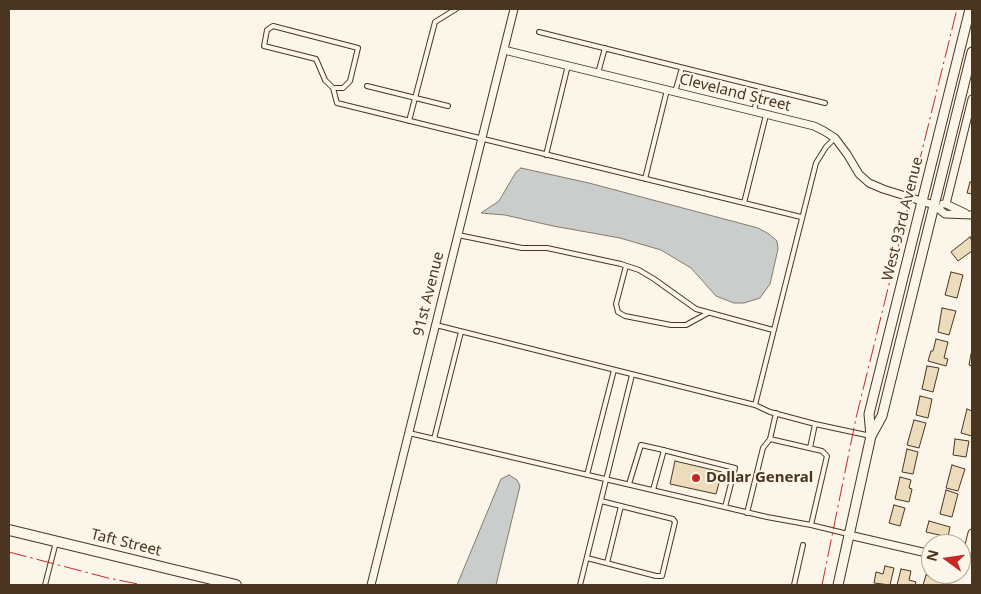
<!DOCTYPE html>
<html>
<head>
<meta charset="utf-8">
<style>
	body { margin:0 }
	#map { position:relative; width:981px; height:594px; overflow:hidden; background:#fbf6e9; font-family:"Noto Sans",sans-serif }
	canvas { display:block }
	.frame { position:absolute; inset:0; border:10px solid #4a3520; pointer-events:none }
	.north { position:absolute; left:921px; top:534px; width:50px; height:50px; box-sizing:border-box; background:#fbf6e9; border:1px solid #b4a999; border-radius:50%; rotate:284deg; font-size:14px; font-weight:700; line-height:20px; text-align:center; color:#4a3520 }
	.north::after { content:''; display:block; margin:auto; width:18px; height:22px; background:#c62828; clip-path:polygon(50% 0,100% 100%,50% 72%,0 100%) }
</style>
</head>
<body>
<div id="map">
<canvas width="981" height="594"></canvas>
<div class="frame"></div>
<div class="north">N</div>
</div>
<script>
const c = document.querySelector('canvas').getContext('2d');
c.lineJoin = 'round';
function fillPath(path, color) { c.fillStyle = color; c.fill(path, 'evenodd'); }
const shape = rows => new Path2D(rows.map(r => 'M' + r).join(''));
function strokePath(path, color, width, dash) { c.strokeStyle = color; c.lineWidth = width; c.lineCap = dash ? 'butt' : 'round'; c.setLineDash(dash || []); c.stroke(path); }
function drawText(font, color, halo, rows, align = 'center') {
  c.font = font + ' "Noto Sans",sans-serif'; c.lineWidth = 4; c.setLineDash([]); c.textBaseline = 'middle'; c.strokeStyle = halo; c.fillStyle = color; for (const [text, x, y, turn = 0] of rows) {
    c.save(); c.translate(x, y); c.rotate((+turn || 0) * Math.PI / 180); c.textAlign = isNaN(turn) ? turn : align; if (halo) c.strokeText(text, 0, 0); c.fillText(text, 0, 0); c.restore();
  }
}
const water = shape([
	[521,168,589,183,758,228,769,234,777,241,778,249,770,284,760,298,744,303,734,303,716,296,691,268,661,250,620,238,553,226,505,215,481,213,499,201,516,172,521,168],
	[509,475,517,480,520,486,496,585,457,585,501,479,509,475]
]);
fillPath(water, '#c9cecd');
strokePath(water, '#887966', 1);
const building = shape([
	[970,182,972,183,972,194,967,193,970,182],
	[970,237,972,241,972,251,958,261,951,252,970,237],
	[951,272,963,275,957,298,945,295,951,272],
	[942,308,956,311,949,335,938,332,942,308],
	[936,339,948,342,944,358,948,359,946,366,928,361,931,351,933,351,936,339],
	[971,354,972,354,972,366,969,365,971,354],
	[927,366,939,368,933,392,922,389,927,366],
	[920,396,932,399,928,418,916,415,920,396],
	[967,409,972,411,972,436,961,433,967,409],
	[914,420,926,423,919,448,907,445,914,420],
	[955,439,969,441,966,457,953,455,955,439],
	[907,449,918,452,913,474,902,472,907,449],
	[675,461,722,472,716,494,670,484,675,461],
	[952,465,965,469,958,491,946,488,952,465],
	[900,477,911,480,909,488,912,489,909,502,895,499,900,477],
	[946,490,958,494,952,517,940,514,946,490],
	[894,505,905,508,900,526,889,523,894,505],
	[929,521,950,527,948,537,926,532,929,521],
	[885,566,894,568,890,585,874,583,876,572,883,574,885,566],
	[901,569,911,571,909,580,916,582,915,585,897,585,901,569],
	[926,575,944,580,943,585,923,585,926,575]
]);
fillPath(building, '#ecdcbc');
strokePath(building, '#4a3520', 1);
const service = shape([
	[539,32,825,103],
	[598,73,605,48],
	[367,86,448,106],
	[333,88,343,88,350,81,358,48,273,26,267,30,264,46,316,59,325,80,333,88,337,103,801,217],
	[675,92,682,68],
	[754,111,760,87],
	[409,121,435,22,456,9],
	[546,155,568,65],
	[645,179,667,90],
	[744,203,766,115],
	[458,235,522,248,547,248,621,264,639,270,654,279,696,309,773,330],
	[626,266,616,304,618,312,625,316,671,325,686,325,708,313],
	[436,325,755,405,770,412,815,424,871,436],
	[755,405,816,163,826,147,835,138],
	[409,433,767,517,811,525,848,534],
	[434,439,461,332],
	[770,439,776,413],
	[810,448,815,424],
	[587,475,614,370],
	[629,484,641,445,659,449,735,468,725,507],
	[653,490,664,450],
	[747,513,763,448,770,439,822,451,827,456,811,525],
	[587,558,656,576,662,576,675,522,673,519,601,501],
	[607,563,621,506],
	[45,585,56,542],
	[580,585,632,375],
	[794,585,803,545]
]);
const minor = shape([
	[504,50,814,126,824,131,835,138,847,154,859,174,869,183,883,189,934,205,945,214,972,215],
	[943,204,946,204,965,213],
	[946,204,972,99],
	[849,535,931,554],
	[965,562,972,533],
	[371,585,514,9]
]);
const tertiary = shape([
	[871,436,869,414,970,9],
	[838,585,871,436,882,416,972,52]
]);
const secondary = shape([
	[9,530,236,585]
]);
strokePath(service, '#4a3520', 6);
strokePath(minor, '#4a3520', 9);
strokePath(tertiary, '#4a3520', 11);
strokePath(secondary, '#4a3520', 12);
strokePath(service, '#fbf6e9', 4);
strokePath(minor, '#fbf6e9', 7);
strokePath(tertiary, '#fbf6e9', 9);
strokePath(secondary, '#fbf6e9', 10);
strokePath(shape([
	[9,552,108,578,143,585],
	[822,585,856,418,957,9]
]), '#c62828', 1, [18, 4, 2.5, 4]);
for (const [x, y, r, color] of [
	[696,478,5,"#c62828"]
]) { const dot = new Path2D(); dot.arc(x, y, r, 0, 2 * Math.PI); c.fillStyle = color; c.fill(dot); strokePath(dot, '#fbf6e9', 2); }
drawText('15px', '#4a3520', '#fbf6e9', [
	["Cleveland Street",735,93,14],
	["West 93rd Avenue",903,219,-76],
	["91st Avenue",429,294,-76],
	["Taft Street",126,543,14]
]);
drawText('bold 15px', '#4a3520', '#fbf6e9', [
	["Dollar General",706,478]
], 'left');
</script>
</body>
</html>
